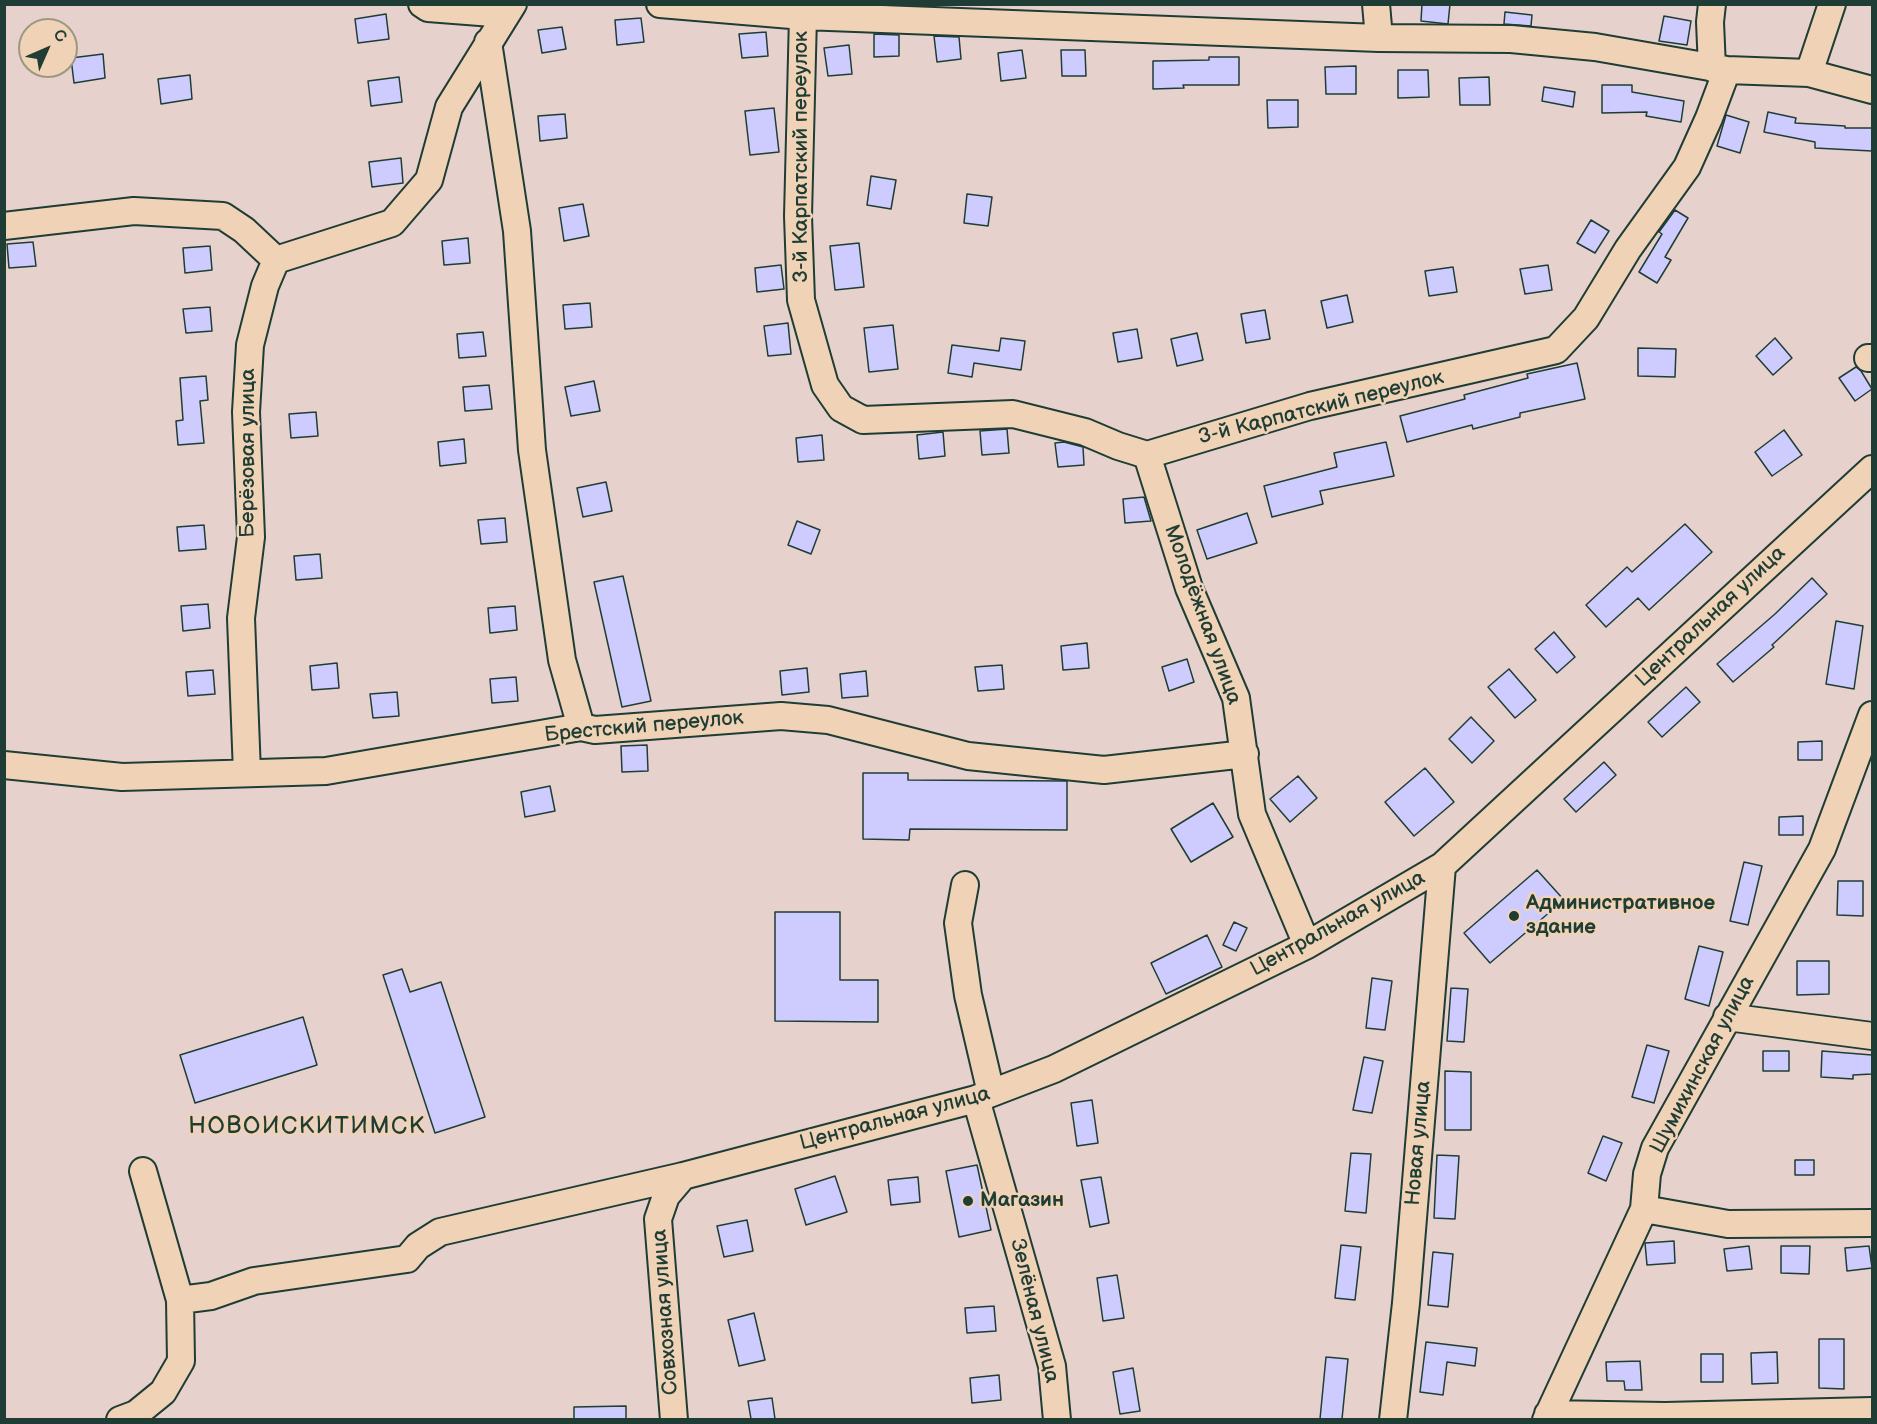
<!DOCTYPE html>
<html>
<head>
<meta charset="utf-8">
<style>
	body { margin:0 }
	#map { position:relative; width:1877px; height:1424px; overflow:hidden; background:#e6d1cc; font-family:"Balsamiq Sans",sans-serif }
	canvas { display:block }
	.frame { position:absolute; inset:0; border:6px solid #1f3d34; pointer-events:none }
	.north { position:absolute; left:18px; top:18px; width:60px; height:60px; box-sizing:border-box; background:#f0d3b7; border:2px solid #9c9783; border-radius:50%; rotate:45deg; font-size:16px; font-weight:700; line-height:24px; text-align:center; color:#1f3d34 }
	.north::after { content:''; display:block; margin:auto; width:21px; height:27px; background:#1f3d34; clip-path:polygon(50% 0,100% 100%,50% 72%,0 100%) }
</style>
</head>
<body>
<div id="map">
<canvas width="1877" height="1424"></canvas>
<div class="frame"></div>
<div class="north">С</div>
</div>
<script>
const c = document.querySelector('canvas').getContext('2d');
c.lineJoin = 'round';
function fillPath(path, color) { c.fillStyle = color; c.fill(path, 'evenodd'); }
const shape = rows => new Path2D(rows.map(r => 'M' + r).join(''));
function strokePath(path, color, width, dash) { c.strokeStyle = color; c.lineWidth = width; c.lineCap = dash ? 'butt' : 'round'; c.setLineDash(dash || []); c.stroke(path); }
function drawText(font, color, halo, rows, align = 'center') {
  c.font = font + ' "Balsamiq Sans",sans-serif'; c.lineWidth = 5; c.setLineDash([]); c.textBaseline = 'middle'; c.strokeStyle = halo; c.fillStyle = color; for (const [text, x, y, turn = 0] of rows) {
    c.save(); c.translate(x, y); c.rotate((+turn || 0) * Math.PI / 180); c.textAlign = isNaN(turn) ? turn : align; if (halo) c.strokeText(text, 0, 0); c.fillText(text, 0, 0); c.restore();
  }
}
const building = shape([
	[1422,4,1450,4,1448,24,1421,21,1422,4],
	[1505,12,1532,15,1531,26,1504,24,1505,12],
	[386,14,389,39,358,43,355,19,386,14],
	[1664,16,1691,21,1687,45,1659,41,1664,16],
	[641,18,644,42,617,45,615,20,641,18],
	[562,27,566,49,542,53,538,30,562,27],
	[766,32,768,56,742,58,739,34,766,32],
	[874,34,899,35,899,56,874,57,874,34],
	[934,36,959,37,961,59,937,62,934,36],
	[849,45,852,74,828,76,824,48,849,45],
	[1022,50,1026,78,1001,81,998,53,1022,50],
	[1061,50,1085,50,1086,76,1062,76,1061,50],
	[103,54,105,78,74,83,71,58,103,54],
	[1209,57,1239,57,1239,85,1183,85,1184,88,1153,89,1153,61,1209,60,1209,57],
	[1356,66,1356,94,1326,94,1325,67,1356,66],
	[1398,70,1428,70,1429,97,1398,98,1398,70],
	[190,75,192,99,161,104,158,79,190,75],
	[399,77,402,102,371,106,368,81,399,77],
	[1489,77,1490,105,1460,105,1459,78,1489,77],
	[1602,85,1632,85,1632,92,1684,101,1681,122,1646,116,1647,112,1602,113,1602,85],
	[1544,87,1575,92,1573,107,1542,101,1544,87],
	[1267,100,1298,100,1298,127,1268,128,1267,100],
	[774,108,779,152,750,155,745,111,774,108],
	[1768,112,1796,118,1795,123,1845,126,1845,128,1872,128,1872,151,1815,148,1815,142,1764,132,1768,112],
	[565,114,567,138,540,141,538,116,565,114],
	[1726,115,1749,122,1740,153,1717,146,1726,115],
	[401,158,403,183,372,187,369,162,401,158],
	[871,176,896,180,891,209,867,205,871,176],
	[967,194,992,197,988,226,964,223,967,194],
	[583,204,589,236,564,241,559,208,583,204],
	[1675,210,1688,218,1665,257,1671,260,1657,283,1639,272,1662,234,1659,232,1675,210],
	[1591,220,1609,231,1595,253,1577,243,1591,220],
	[468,238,470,263,444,265,442,241,468,238],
	[33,242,36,266,9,268,7,244,33,242],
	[859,243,864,287,835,290,830,246,859,243],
	[210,246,212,270,185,273,183,248,210,246],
	[781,265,784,289,757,292,755,268,781,265],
	[1548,265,1552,290,1525,294,1520,269,1548,265],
	[1453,267,1457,292,1429,296,1425,271,1453,267],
	[1347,295,1353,322,1327,328,1321,301,1347,295],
	[590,303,592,327,565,329,563,305,590,303],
	[210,307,212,331,186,333,183,309,210,307],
	[1265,310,1270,339,1246,343,1241,314,1265,310],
	[788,323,791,354,768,356,764,326,788,323],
	[893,325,898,369,869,372,864,328,893,325],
	[1137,329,1142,358,1118,362,1113,333,1137,329],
	[483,332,486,356,459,358,457,334,483,332],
	[1197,333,1203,360,1177,366,1171,339,1197,333],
	[1001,338,1025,341,1021,370,974,363,972,377,948,373,952,345,999,351,1001,338],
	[1775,338,1792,358,1773,375,1756,356,1775,338],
	[1638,348,1676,349,1675,377,1638,376,1638,348],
	[1577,363,1585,399,1520,413,1520,417,1473,429,1472,425,1407,442,1400,416,1465,399,1464,395,1528,378,1527,374,1577,363],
	[1856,367,1861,371,1872,389,1855,401,1839,378,1856,367],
	[206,376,208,400,200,401,204,443,178,445,176,421,183,420,180,378,206,376],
	[594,381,600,411,571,416,565,387,594,381],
	[489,385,492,409,465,411,463,387,489,385],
	[316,412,318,436,291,438,289,414,316,412],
	[1007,429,1009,453,982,455,980,431,1007,429],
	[1784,430,1802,455,1772,476,1755,452,1784,430],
	[943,432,945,456,919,459,917,435,943,432],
	[822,435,824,460,798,462,796,438,822,435],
	[464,439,466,463,440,466,438,442,464,439],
	[1064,442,1083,447,1084,465,1058,467,1055,443,1064,442],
	[1386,442,1394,476,1320,491,1323,504,1272,517,1264,486,1337,467,1334,453,1386,442],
	[606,482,612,511,583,517,577,488,606,482],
	[1144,497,1151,521,1125,523,1123,499,1144,497],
	[1247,513,1257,543,1207,559,1197,530,1247,513],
	[505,518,507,542,481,544,478,520,505,518],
	[797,521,820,530,811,554,788,545,797,521],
	[1685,524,1712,552,1649,610,1638,598,1606,627,1586,605,1627,567,1632,572,1685,524],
	[204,525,206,549,179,551,177,527,204,525],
	[320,554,322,578,296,580,294,556,320,554],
	[623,576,651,701,622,707,594,582,623,576],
	[1812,578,1827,594,1772,645,1774,647,1733,682,1717,664,1775,614,1812,578],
	[208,604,210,628,183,631,181,606,208,604],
	[515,606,517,630,490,633,488,608,515,606],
	[1836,621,1863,626,1854,689,1826,684,1836,621],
	[1554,632,1575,657,1557,673,1535,649,1554,632],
	[1087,643,1089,668,1063,670,1061,646,1087,643],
	[1187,659,1194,682,1169,691,1162,667,1187,659],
	[337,663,339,688,312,690,310,666,337,663],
	[1002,665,1004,689,978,691,975,667,1002,665],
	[807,668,809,692,782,695,780,671,807,668],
	[1509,669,1536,700,1515,718,1488,687,1509,669],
	[213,670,215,694,188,696,186,672,213,670],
	[866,671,868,696,842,698,840,674,866,671],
	[516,677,518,701,492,703,490,679,516,677],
	[1686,687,1700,702,1662,737,1648,722,1686,687],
	[397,692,399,716,373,718,370,694,397,692],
	[1471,717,1494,741,1472,763,1449,739,1471,717],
	[1822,741,1822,760,1798,760,1798,742,1822,741],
	[647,745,648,771,622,772,621,746,647,745],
	[1604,762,1616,775,1576,812,1564,799,1604,762],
	[1425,768,1454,802,1414,836,1385,802,1425,768],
	[863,773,908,773,908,780,1067,781,1067,830,910,829,909,840,863,839,863,773],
	[1298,776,1317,798,1290,822,1270,799,1298,776],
	[550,786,555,811,525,817,521,792,550,786],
	[1213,803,1233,837,1191,862,1171,829,1213,803],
	[1803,816,1803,835,1779,835,1779,817,1803,816],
	[1744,862,1762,866,1748,925,1730,921,1744,862],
	[1537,870,1564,900,1490,963,1464,933,1537,870],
	[1838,881,1863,881,1863,916,1837,915,1838,881],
	[775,912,840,912,840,980,878,980,878,1022,775,1021,775,912],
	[1234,922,1247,928,1236,951,1223,945,1234,922],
	[1207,935,1222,967,1166,994,1151,963,1207,935],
	[1699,946,1723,952,1709,1006,1685,999,1699,946],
	[1797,961,1829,961,1829,994,1797,995,1797,961],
	[402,969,410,992,441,982,485,1117,435,1133,383,975,402,969],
	[1372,978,1392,981,1385,1030,1366,1028,1372,978],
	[1451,988,1468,989,1464,1042,1447,1041,1451,988],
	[303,1017,317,1065,195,1103,180,1055,303,1017],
	[1647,1045,1669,1051,1654,1103,1632,1097,1647,1045],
	[1763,1051,1789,1051,1789,1071,1763,1071,1763,1051],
	[1822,1051,1872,1055,1872,1074,1853,1075,1853,1079,1821,1077,1822,1051],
	[1364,1057,1383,1061,1372,1113,1353,1110,1364,1057],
	[1445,1071,1471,1072,1471,1130,1445,1130,1445,1071],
	[1092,1100,1098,1143,1077,1146,1071,1103,1092,1100],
	[1603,1136,1622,1143,1606,1181,1588,1173,1603,1136],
	[1351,1153,1371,1154,1366,1213,1345,1211,1351,1153],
	[1437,1155,1459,1156,1455,1219,1434,1218,1437,1155],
	[1795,1160,1814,1160,1814,1175,1795,1175,1795,1160],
	[977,1165,991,1230,959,1237,946,1171,977,1165],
	[835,1176,847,1212,806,1225,795,1189,835,1176],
	[918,1177,920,1202,891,1205,888,1180,918,1177],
	[1101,1177,1109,1223,1090,1227,1081,1180,1101,1177],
	[747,1220,753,1251,724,1257,717,1226,747,1220],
	[1674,1241,1675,1263,1647,1265,1645,1243,1674,1241],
	[1341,1245,1361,1247,1355,1300,1335,1298,1341,1245],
	[1749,1246,1752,1269,1727,1271,1724,1249,1749,1246],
	[1781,1246,1810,1246,1809,1274,1781,1273,1781,1246],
	[1869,1246,1872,1268,1847,1271,1845,1248,1869,1246],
	[1433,1252,1453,1254,1448,1307,1428,1305,1433,1252],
	[1117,1275,1124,1318,1103,1321,1097,1278,1117,1275],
	[994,1306,996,1331,967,1333,965,1308,994,1306],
	[754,1313,765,1360,739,1366,728,1320,754,1313],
	[1819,1339,1844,1339,1844,1389,1819,1388,1819,1339],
	[1426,1342,1477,1348,1475,1366,1447,1362,1443,1395,1420,1392,1426,1342],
	[1777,1352,1778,1383,1752,1384,1751,1353,1777,1352],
	[1701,1354,1723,1354,1723,1382,1701,1382,1701,1354],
	[1326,1357,1348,1359,1342,1419,1320,1419,1326,1357],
	[1640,1361,1642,1390,1625,1390,1624,1381,1607,1381,1606,1362,1640,1361],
	[1133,1368,1140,1411,1120,1414,1113,1372,1133,1368],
	[999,1375,1001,1400,972,1403,970,1378,999,1375],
	[772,1398,775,1419,751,1419,748,1401,772,1398],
	[626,1406,626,1419,574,1419,574,1407,626,1406]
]);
fillPath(building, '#ceccfe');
strokePath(building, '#1f3d34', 1.5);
const minor = shape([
	[422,4,428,8,506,14],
	[660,4,803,16,1379,38,1511,39,1595,47,1727,70,1809,73,1872,90],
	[1376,4,1379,38],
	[1712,4,1710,22,1712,68],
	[803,16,798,216,801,300,825,385,841,408,863,420,1013,414,1085,432,1118,446,1147,455,1310,406,1556,350,1586,318,1628,249,1687,167,1709,118,1727,70],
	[488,42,517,231,532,450,562,660,581,727],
	[1809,73,1832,4],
	[4,226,134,211,223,216,244,230,276,260],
	[1868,358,1872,358],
	[1147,455,1189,588,1236,698,1252,814,1307,945],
	[4,765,122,777,326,771,581,727,595,730,781,716,828,720,968,756,1104,770,1245,754],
	[247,773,241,618,251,537,246,412,250,345,265,286,276,260,392,223,429,180,449,107,513,4],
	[965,885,958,923,968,995,991,1093],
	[1727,1017,1872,1036],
	[976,1099,1052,1366,1057,1420],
	[143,1171,180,1300],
	[1644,1209,1728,1224,1872,1223],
	[1548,1414,1665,1416,1872,1411],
	[120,1420,136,1414,163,1392,181,1361,180,1300,211,1296,254,1281,407,1259,418,1246,440,1232,683,1176,976,1099,1054,1069,1307,945,1442,866,1872,469],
	[674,1420,658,1219,666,1196,683,1176],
	[1393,1420,1406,1303,1442,866],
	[1546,1420,1644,1209,1647,1174,1655,1148,1822,849,1872,715]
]);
strokePath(minor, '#1f3d34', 30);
strokePath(minor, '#f0d3b7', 26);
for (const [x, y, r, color] of [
	[1514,916,6,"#1f3d34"],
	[968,1201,6,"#1f3d34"]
]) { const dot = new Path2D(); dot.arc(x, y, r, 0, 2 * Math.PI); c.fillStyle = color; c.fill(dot); strokePath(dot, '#f0d3b7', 2); }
drawText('21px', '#1f3d34', '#f0d3b7', [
	["3-й Карпатский переулок",802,157,-90],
	["3-й Карпатский переулок",1321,408,-14],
	["Берёзовая улица",249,453,-90],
	["Молодёжная улица",1202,615,70],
	["Центральная улица",1711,617,-43],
	["Брестский переулок",644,727,-5],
	["Центральная улица",1338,924,-29],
	["Шумихинская улица",1703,1065,-62],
	["Центральная улица",895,1119,-15],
	["Новая улица",1419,1143,-85],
	["Зелёная улица",1034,1311,76],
	["Совхозная улица",666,1312,-94]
]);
drawText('bold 21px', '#1f3d34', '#f0d3b7', [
	["Административное",1526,904],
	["здание",1526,928],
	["Магазин",980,1201]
], 'left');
c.letterSpacing = '1.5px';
drawText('24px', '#1f3d34', '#f0d3b7', [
	["НОВОИСКИТИМСК",307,1127]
]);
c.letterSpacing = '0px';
</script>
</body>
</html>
